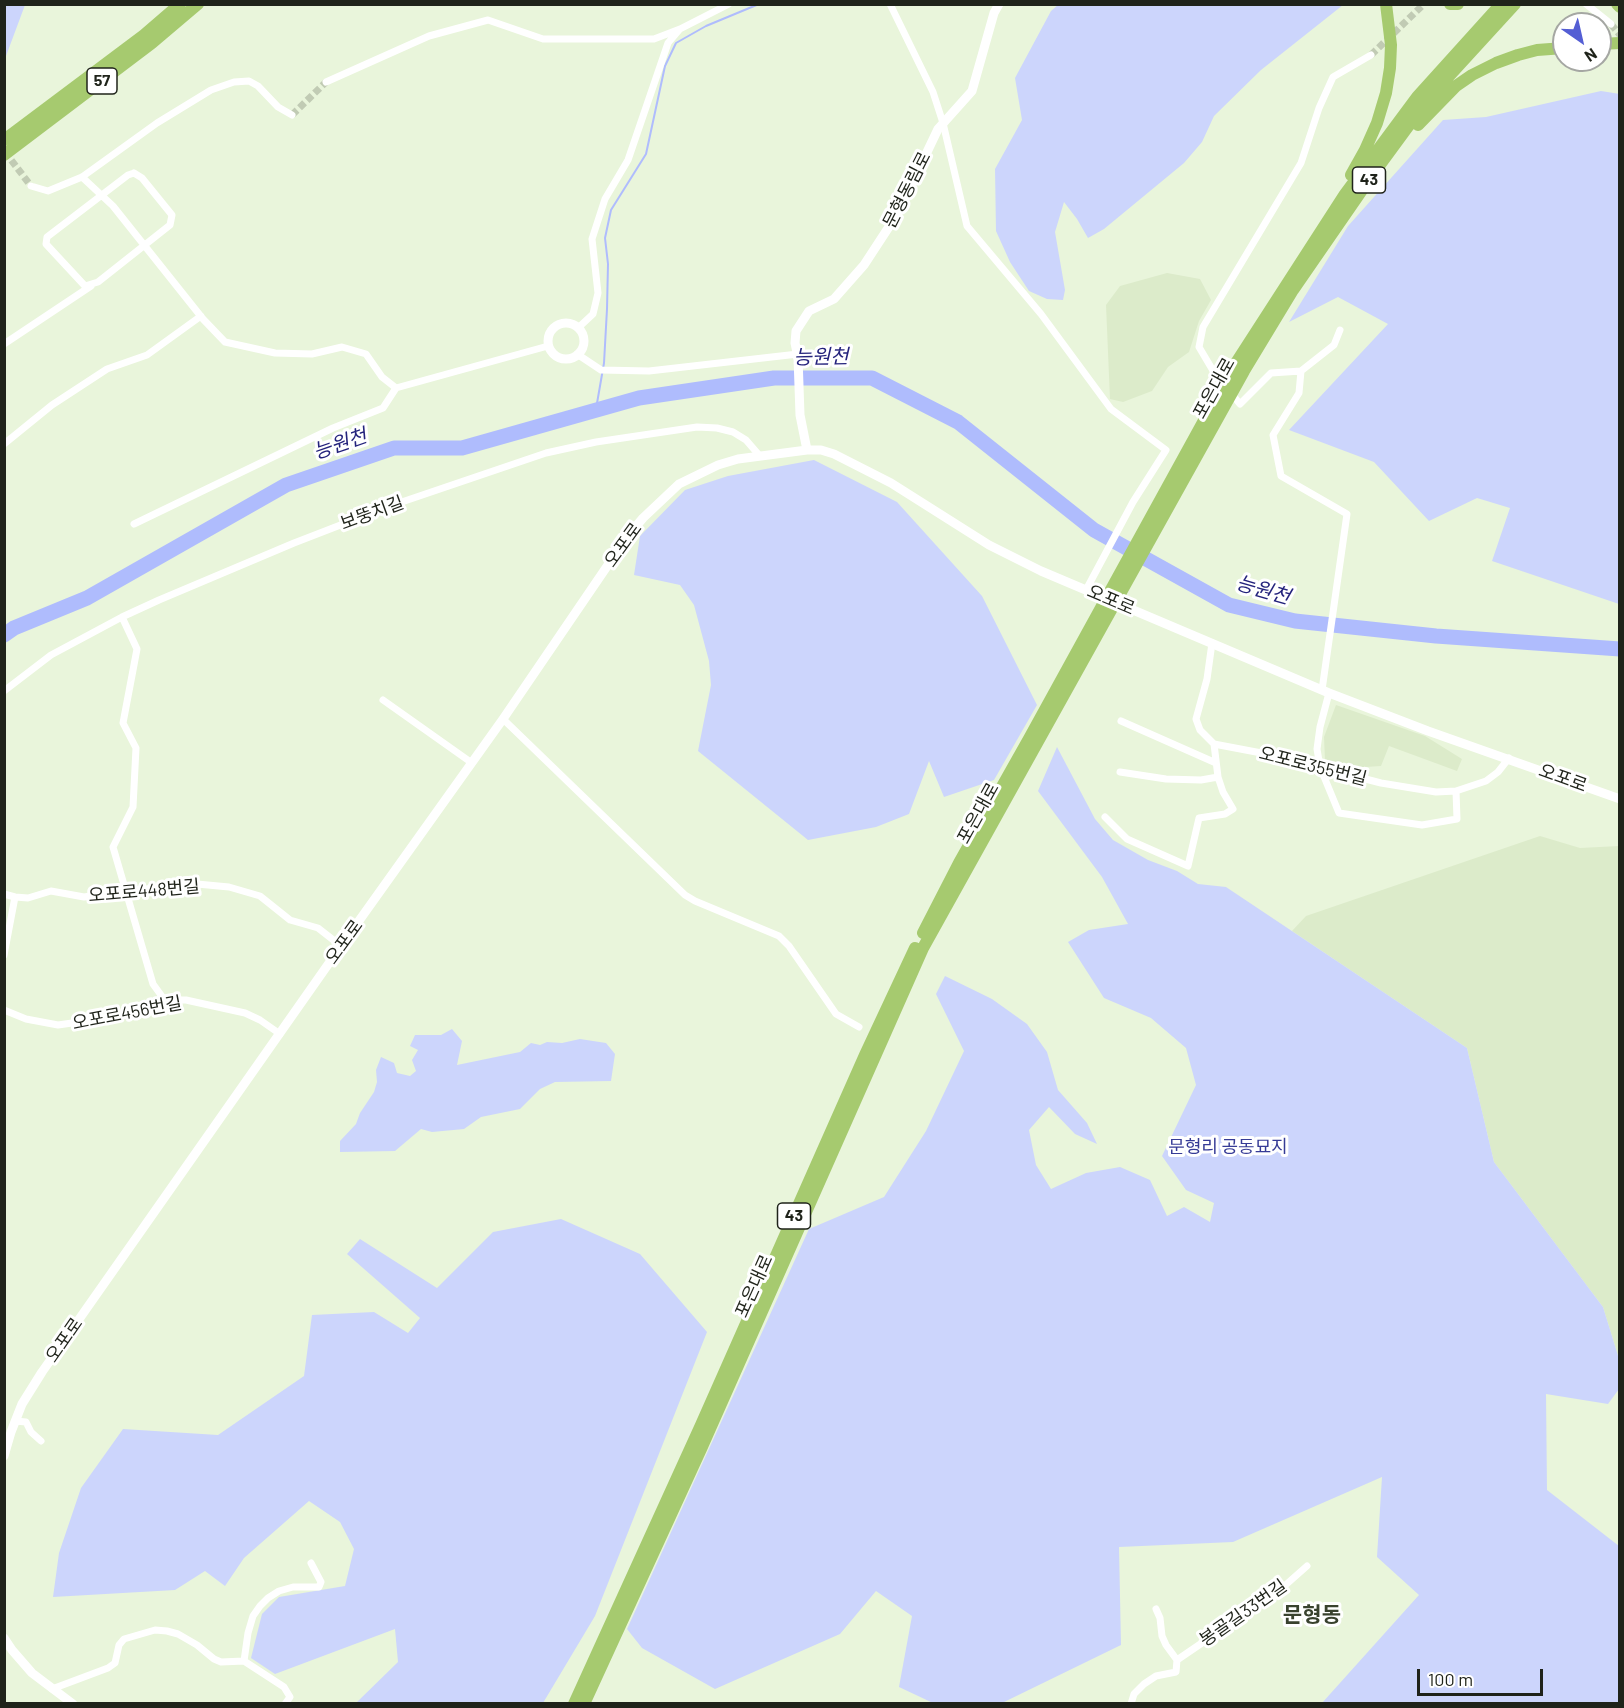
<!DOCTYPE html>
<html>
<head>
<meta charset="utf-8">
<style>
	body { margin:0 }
	#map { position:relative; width:1624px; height:1708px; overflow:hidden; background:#e9f5db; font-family:Barlow,sans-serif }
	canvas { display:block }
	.frame { position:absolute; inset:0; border:6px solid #1f231a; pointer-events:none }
	.north { position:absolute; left:1552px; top:12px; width:60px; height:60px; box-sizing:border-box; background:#fff; border:2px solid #a5a7a3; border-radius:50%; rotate:146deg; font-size:16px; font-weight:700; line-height:24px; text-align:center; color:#1f231a }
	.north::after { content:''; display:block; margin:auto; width:21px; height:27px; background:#545ed4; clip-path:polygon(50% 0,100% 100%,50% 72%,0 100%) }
	.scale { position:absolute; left:1417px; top:1669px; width:126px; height:27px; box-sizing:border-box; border:3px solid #1f231a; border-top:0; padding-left:8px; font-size:18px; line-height:21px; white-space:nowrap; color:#1f231a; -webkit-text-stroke:4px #fff; paint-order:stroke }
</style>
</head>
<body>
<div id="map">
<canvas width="1624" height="1708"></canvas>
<div class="frame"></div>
<div class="north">N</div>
<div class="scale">100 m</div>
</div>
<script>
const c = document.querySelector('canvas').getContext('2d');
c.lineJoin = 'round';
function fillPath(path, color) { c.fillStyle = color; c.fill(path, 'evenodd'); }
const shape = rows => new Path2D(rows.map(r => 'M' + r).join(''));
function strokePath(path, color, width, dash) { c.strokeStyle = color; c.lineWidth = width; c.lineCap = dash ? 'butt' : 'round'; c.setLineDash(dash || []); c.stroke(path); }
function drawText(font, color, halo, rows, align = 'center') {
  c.font = font + ' Barlow,"Noto Sans KR",sans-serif'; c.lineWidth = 6; c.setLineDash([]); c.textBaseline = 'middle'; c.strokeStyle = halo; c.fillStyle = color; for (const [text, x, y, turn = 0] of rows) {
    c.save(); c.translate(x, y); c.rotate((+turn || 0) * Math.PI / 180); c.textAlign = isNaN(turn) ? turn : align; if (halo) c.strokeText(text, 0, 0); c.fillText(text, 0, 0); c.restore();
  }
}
fillPath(shape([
	[1167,273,1200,279,1211,300,1199,321,1189,352,1168,367,1152,391,1123,402,1110,399,1106,305,1120,286],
	[1336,705,1425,736,1462,759,1457,771,1389,746,1381,766,1350,768,1325,760,1324,737],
	[1540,836,1580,848,1619,846,1619,1359,1603,1307,1494,1162,1467,1048,1292,931,1306,916]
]), '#dcebca');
fillPath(shape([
	[1059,4,1343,5,1261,70,1214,116,1202,142,1184,163,1104,229,1088,238,1077,219,1064,202,1055,232,1065,290,1063,300,1047,299,1029,291,1010,262,996,231,995,169,1022,120,1015,78,1051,11],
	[4,5,25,5,6,56,4,56],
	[1601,91,1620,94,1619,604,1492,561,1510,508,1477,498,1429,521,1374,462,1289,430,1388,324,1338,297,1289,322,1348,226,1443,120,1486,117],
	[814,460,897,502,982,596,1037,705,994,780,944,797,929,761,909,814,876,827,808,840,698,751,711,685,709,661,694,605,680,585,634,575,640,536,685,490,728,476],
	[1057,747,1095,819,1113,840,1148,860,1177,871,1198,884,1226,887,1467,1048,1494,1162,1603,1307,1619,1359,1619,1389,1608,1404,1546,1394,1547,1490,1619,1546,1619,1703,1322,1703,1419,1595,1377,1557,1382,1477,1233,1542,1119,1547,1121,1645,1002,1703,933,1703,899,1687,912,1616,876,1591,840,1634,715,1689,642,1648,627,1629,809,1229,884,1197,926,1131,964,1051,936,994,945,976,992,999,1027,1024,1047,1052,1058,1090,1087,1123,1097,1144,1075,1134,1049,1107,1029,1130,1036,1165,1051,1189,1086,1173,1120,1167,1150,1180,1167,1216,1184,1207,1210,1222,1214,1203,1186,1190,1162,1156,1196,1085,1186,1048,1151,1018,1104,998,1068,942,1089,930,1128,924,1102,877,1038,791],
	[452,1029,462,1041,457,1065,520,1052,531,1043,540,1045,547,1042,562,1043,580,1039,606,1043,615,1054,611,1081,555,1082,540,1089,520,1109,481,1117,464,1129,432,1132,421,1129,395,1151,340,1152,340,1141,356,1124,360,1113,374,1092,377,1082,376,1070,381,1057,394,1063,397,1073,410,1076,416,1071,412,1060,418,1050,410,1046,415,1035,441,1035],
	[561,1219,640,1254,707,1332,595,1616,543,1703,356,1703,398,1662,395,1629,275,1674,251,1658,262,1614,279,1597,345,1586,354,1549,340,1522,309,1501,244,1558,225,1586,205,1571,175,1590,53,1597,59,1553,81,1488,123,1429,218,1435,304,1376,312,1315,374,1312,408,1333,420,1318,347,1254,360,1239,437,1288,493,1232]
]), '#ccd5fc');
strokePath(shape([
	[596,409,604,363,607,309,608,264,605,238,611,210,646,154,665,66,676,43,706,26,759,4]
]), '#afbcfd', 2);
strokePath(shape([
	[4,635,14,628,87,598,286,485,394,448,462,448,639,398,774,378,872,378,958,422,1094,530,1229,605,1295,621,1436,636,1620,649]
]), '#afbcfd', 15);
strokePath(shape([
	[1611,24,1620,35],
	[1371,55,1424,4],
	[292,115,326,82],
	[5,152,31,186]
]), '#c1cbb4', 7, [7, 3.5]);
strokePath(shape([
	[890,4,933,92,943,123,967,226,1041,314,1111,409,1166,450,1133,502,1086,590],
	[1586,4,1611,24],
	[326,82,429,36,488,20,543,39,654,39,680,29,729,4],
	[134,173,142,178,172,215,170,225,98,282,85,286,46,244,47,237,128,175,134,173],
	[82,177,113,206,203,319,225,342,275,353,312,354,342,347,366,354,382,377,396,388,548,346],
	[31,186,48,191,82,177,157,123,211,90,234,82,249,81,258,86,278,107,292,115],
	[578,328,593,314,598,293,592,239,605,199,628,160,668,43,679,30],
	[1340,330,1334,345,1301,371,1271,373,1240,404,1215,374,1199,347,1203,327,1301,163,1319,108,1333,77,1371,55],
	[4,344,91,286],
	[577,354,601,370,649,371,798,354],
	[1301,371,1299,393,1273,435,1281,476,1347,514,1322,690],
	[4,444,52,405,107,369,147,355,201,316],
	[134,524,333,428,383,408,396,388],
	[122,617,137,649,123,723,136,748,133,807,113,847,153,984,166,1002],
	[1212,643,1207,679,1196,719,1200,730,1214,744,1272,755,1381,783,1436,792,1456,791,1486,781,1498,772,1509,758],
	[4,691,51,655,122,617,159,600,294,543,387,507,546,453,596,442,697,427,717,428,733,432,746,440,759,455],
	[1329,693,1320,727,1317,749,1320,767,1339,813,1422,825,1457,819,1456,791],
	[383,700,472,763],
	[503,719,685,895,695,901,779,936,789,946,836,1014,859,1027],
	[1121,721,1216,763],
	[1120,772,1166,779,1201,780,1218,777],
	[1105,817,1127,839,1188,866,1199,818,1225,814,1233,809,1223,792,1218,777,1214,744],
	[4,894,15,897,28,898,51,891,84,897,125,891,197,884,229,887,260,896,290,920,318,928,341,946],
	[4,955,15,897],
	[4,1010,26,1019,58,1025,121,1016,175,1000,186,1000,245,1013,260,1020,280,1034],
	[15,1421,26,1422,31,1432,41,1441],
	[1156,1609,1160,1618,1162,1636,1166,1645,1177,1660],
	[244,1661,248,1633,253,1616,260,1606,268,1598,279,1591,293,1587,319,1587,321,1582,311,1563],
	[52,1689,108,1668,115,1663,119,1645,124,1639,155,1630,167,1631,178,1634,197,1645,214,1659,221,1662,244,1661,284,1687,290,1697,285,1704],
	[1131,1704,1134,1694,1144,1684,1156,1676,1176,1672,1177,1660,1281,1589,1307,1566]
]), '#fff', 7);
strokePath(shape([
	'548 341a18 18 0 1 1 36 0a18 18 0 1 1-36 0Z',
	[807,450,800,415,798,357,795,343,796,331,809,311,834,299,864,265,898,213,938,129,972,91,994,13,999,4],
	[4,1456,11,1432,22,1404,42,1372,341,946,503,719,627,537,643,518,679,484,718,465,738,459,807,450,821,450,834,454,891,483,989,545,1041,571,1329,693,1428,731,1620,799],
	[4,1638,12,1650,32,1673,73,1704]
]), '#fff', 9);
strokePath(shape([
	[1450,4,1458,4],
	[1617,4,1620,7],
	[1600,44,1620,43],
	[1418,125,1456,86,1472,75,1496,63,1518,55,1537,50,1564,48],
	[4,140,144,35,180,4],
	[4,155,152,43,198,4],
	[1351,175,1365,150,1377,123,1386,93,1390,68,1391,45,1386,4],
	[923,933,959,863,1030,737,1234,366,1345,194,1417,97,1501,4],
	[574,1704,701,1425,865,1055,915,948],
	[584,1704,701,1449,923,948,1244,371,1293,290,1371,177,1429,98,1515,4]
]), '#a6ca6f', 12);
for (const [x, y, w] of [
	[102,81,30],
	[1369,180,33],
	[794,1216,33]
]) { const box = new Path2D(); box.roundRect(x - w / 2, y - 13, w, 26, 4.5); c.fillStyle = '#fff'; c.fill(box); strokePath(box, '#1f231a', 1.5); }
drawText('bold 16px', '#1f231a', null, [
	["57",102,81],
	["43",1369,180],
	["43",794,1216]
]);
drawText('18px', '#1f231a', '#fff', [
	["문형동림로",907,190,-63],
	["포은대로",1214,388,-61],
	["보뚱치길",372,513,-20],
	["오포로",623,545,-54],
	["오포로",1111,600,23],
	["오포로355번길",1313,766,14],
	["오포로",1563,778,20],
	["포은대로",978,813,-61],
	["오포로448번길",144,891,-5],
	["오포로",344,942,-54],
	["오포로456번길",127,1013,-11],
	["포은대로",754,1286,-66],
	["오포로",64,1340,-55],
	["봉골길33번길",1243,1613,-35]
]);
drawText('18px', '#363b96', '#fff', [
	["문형리 공동묘지",1228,1147]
]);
drawText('italic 20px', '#24237c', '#fff', [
	["능원천",821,357,-1],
	["능원천",340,444,-19],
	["능원천",1263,590,16]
]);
drawText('bold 21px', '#39422e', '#fff', [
	["문형동",1312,1615]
]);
</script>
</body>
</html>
